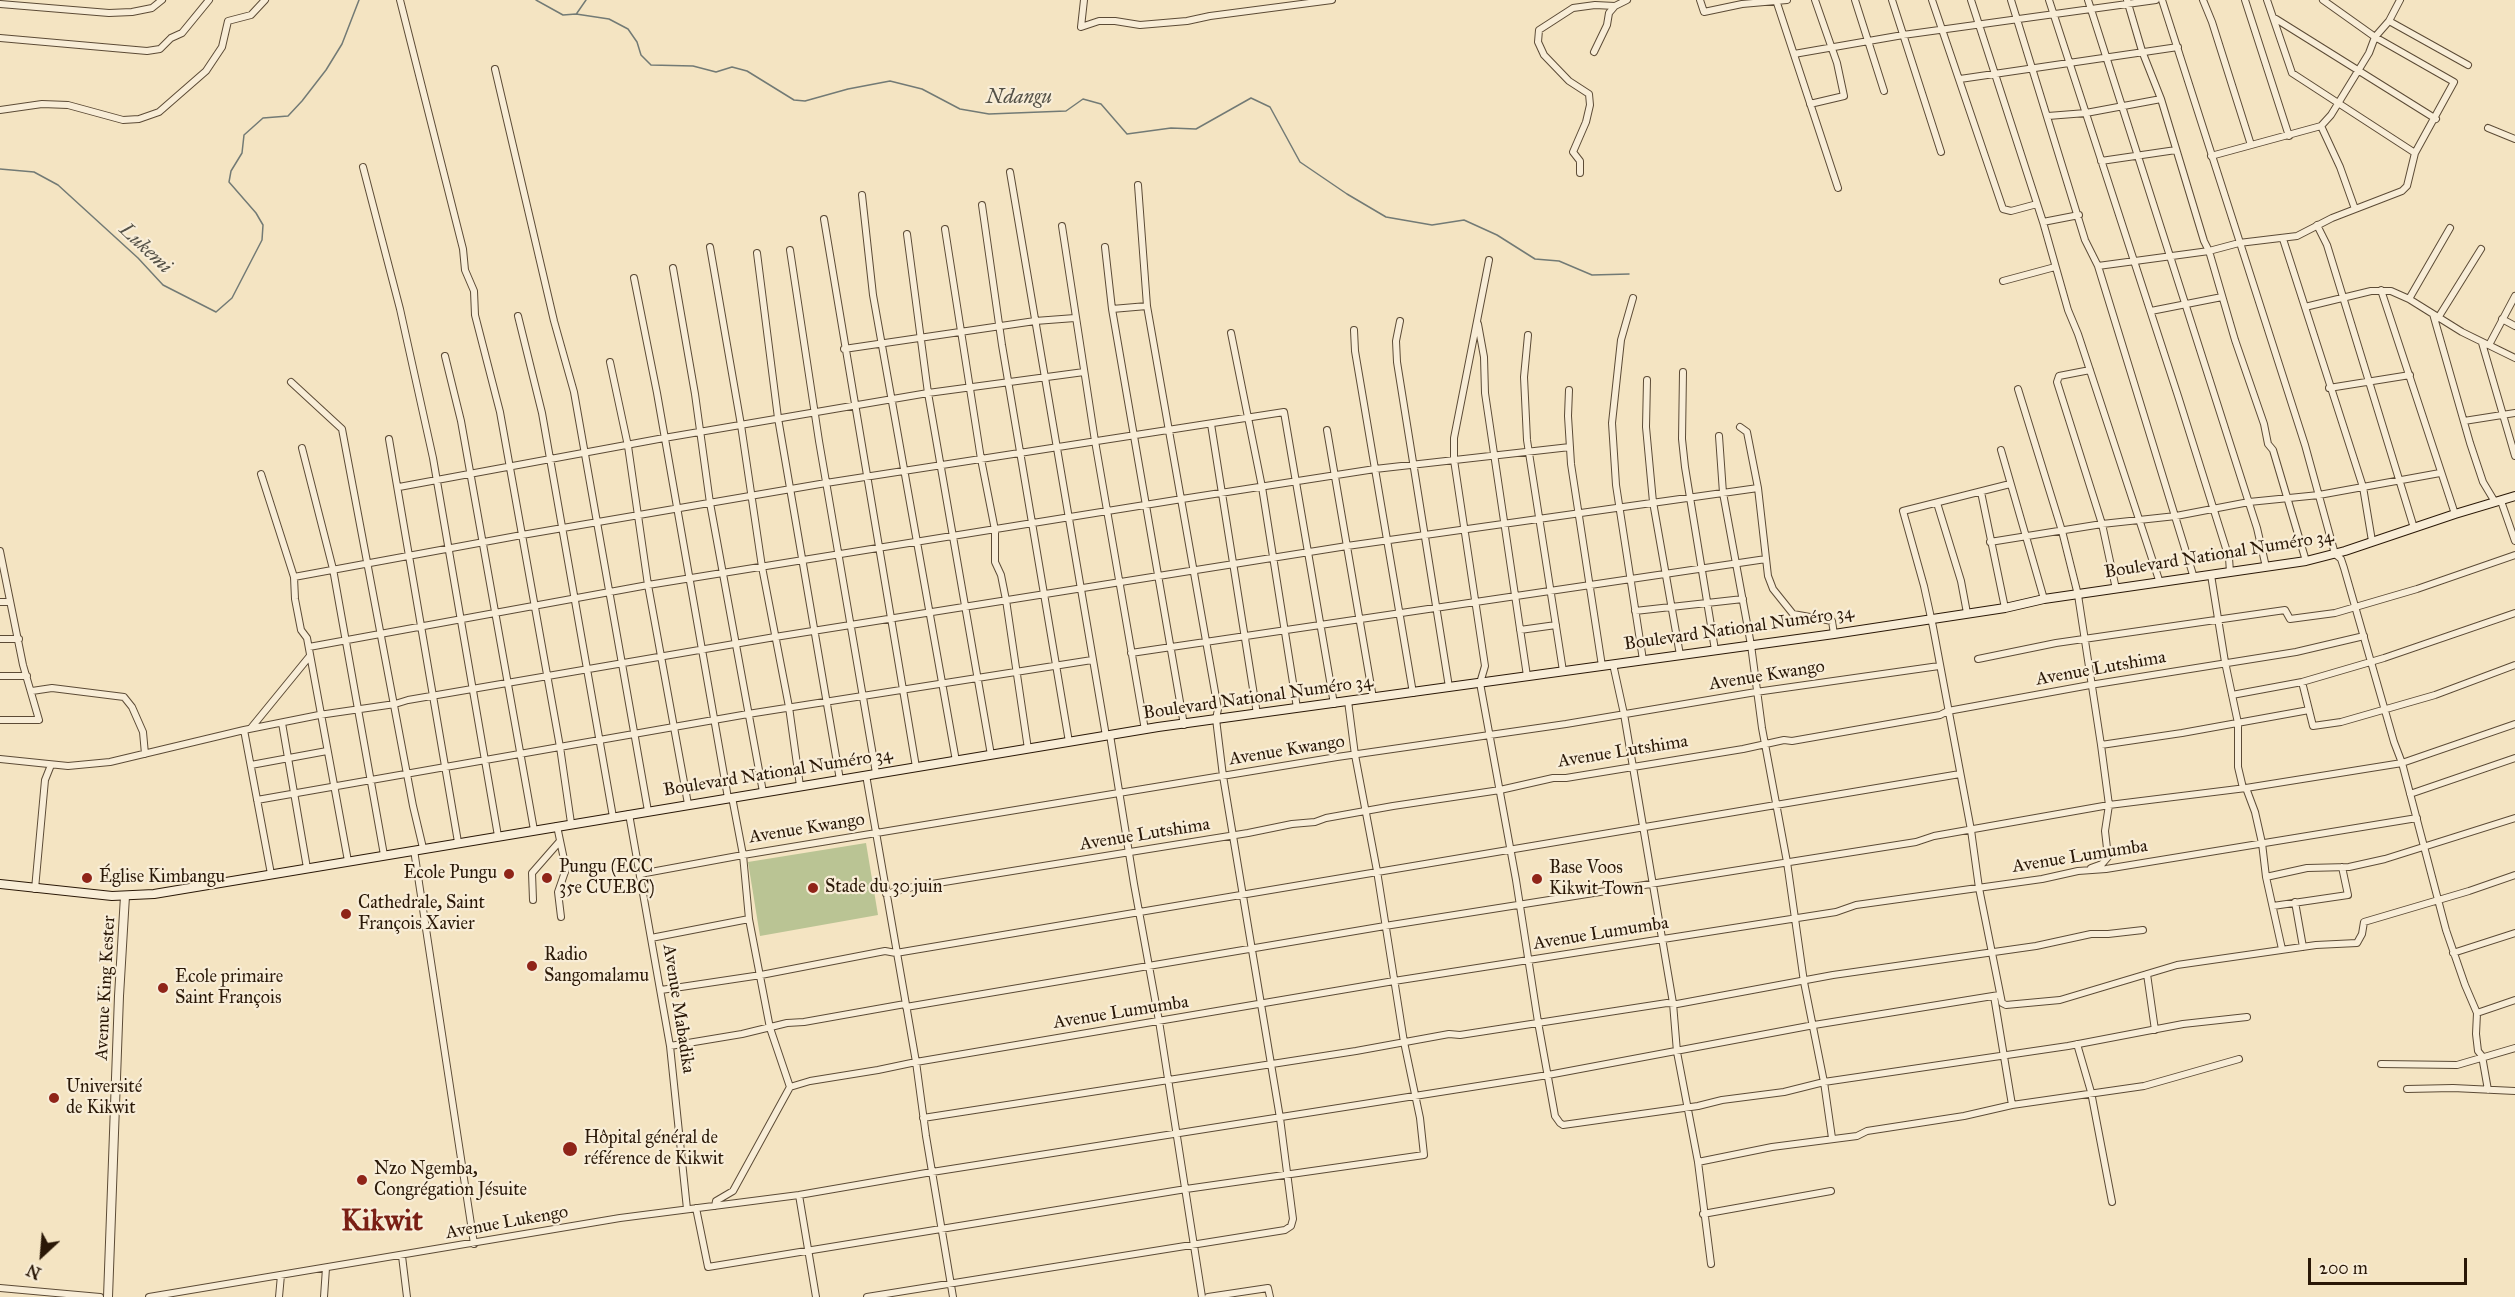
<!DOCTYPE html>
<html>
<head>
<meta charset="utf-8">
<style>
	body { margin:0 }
	#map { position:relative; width:2515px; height:1297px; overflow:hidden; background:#f4e4c2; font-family:"IM FELL Great Primer",serif }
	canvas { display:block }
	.north { position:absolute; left:12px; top:1225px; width:60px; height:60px; -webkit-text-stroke:4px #f8edd7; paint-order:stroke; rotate:206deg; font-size:16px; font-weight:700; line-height:24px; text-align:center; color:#2a1807 }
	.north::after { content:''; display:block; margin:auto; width:21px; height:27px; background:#2a1807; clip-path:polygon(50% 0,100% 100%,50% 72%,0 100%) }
	.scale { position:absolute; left:2308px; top:1258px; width:159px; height:27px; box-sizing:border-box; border:3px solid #2a1807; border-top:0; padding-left:8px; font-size:18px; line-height:21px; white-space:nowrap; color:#2a1807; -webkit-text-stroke:4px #f8edd7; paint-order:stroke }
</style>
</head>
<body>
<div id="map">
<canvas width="2515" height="1297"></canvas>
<div class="north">N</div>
<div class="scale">200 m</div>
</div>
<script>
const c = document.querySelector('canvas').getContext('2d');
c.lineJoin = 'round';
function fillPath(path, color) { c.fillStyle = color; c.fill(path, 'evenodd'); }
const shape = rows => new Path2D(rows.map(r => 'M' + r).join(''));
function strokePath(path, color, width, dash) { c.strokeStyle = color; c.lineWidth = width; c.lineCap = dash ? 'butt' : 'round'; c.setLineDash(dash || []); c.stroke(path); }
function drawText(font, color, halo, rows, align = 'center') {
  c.font = font + ' "IM FELL Great Primer",serif'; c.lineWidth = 4.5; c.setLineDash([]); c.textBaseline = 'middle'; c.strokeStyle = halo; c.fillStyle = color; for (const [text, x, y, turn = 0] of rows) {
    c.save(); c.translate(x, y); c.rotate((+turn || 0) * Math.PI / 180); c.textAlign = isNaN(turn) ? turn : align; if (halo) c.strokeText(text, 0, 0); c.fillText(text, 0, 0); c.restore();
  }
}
fillPath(shape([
	[866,843,878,915,760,936,748,862]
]), '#bac494');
strokePath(shape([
	[536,0,563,15,576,14,609,19,628,29,637,42,641,55,651,65,693,66,716,72,732,67,747,71,794,100,805,101,848,89,890,81,922,89,960,109,989,114,1066,111,1083,99,1101,104,1127,134,1171,128,1196,129,1251,98,1270,107,1300,162,1347,194,1386,217,1432,225,1464,220,1497,235,1535,259,1559,261,1592,275,1629,274],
	[577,13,586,0],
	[0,169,34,172,58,185,138,258,163,285,216,312,232,298,262,240,263,225,256,213,229,182,231,171,242,153,244,135,263,118,288,116,302,101,326,70,342,44,359,0]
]), '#727a75', 1.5);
const minor = shape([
	[400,0,463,249,465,270,474,291,475,315,500,412,560,747,571,823],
	[1084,0,1081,27,1099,21,1115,21,1140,25,1187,21,1210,16,1332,0],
	[1700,0,1704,12,1742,4,1787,0],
	[1776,0,1838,188],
	[1855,0,1884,91],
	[1892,0,1941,152],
	[1932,0,2003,209,2011,211,2037,204],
	[1971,0,2043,222,2068,310,2078,334,2160,583],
	[2011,0,2085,240,2098,266,2194,578],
	[2049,0,2178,396,2229,558,2230,572],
	[2088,0,2257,528,2266,567],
	[2127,0,2142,51,2161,99,2204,241,2209,251,2235,340,2264,424,2268,444,2273,450,2306,561],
	[2162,0,2305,445,2335,554,2341,559,2344,568,2394,742,2402,763,2446,930,2465,985,2477,1013,2476,1034,2478,1051,2482,1056,2488,1090],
	[2203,0,2212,22,2251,145],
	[2245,0,2289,136],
	[2267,0,2292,73,2415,153],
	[0,4,109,13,132,12,152,8,162,0],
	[2276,19,2436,119],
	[2389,21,2468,65],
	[0,38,147,51,160,49,171,38,182,33,209,0],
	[1594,52,1607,25,1609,13,1615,6],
	[1794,54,1903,35,2156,0],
	[495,69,554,321,574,392,648,811],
	[1960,79,2178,47],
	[1810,104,1844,96,1837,63,1815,0],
	[0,110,42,104,68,105,123,120,139,119,159,112,206,71,222,47,228,21,251,15,265,0],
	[2048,116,2086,113,2161,99],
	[2321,126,2340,167,2355,209],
	[2488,128,2515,139],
	[2211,156,2321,126,2331,115,2369,53,2375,37,2389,21,2400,0],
	[2101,161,2176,150],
	[363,167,400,309,433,458,498,836],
	[1010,172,1106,736],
	[1580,173,1580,161,1573,152,1586,122,1590,105,1589,94,1569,81,1544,55,1538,42,1539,30,1573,8,1595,5,1615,6,1627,0],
	[862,195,873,295,956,761],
	[982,205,1002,345,1069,742],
	[824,219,916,767],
	[2043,222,2079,215],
	[2317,225,2327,245,2414,528],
	[1062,226,1095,441,1145,730],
	[945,229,981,459,995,530,995,562,1001,575,1006,600,1028,749],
	[907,234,928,393,991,755],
	[2283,239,2363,487,2372,541],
	[710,247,741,425,762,567,789,707,800,786],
	[1105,247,1112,309,1184,725],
	[790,250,819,441,876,773],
	[757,253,778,418,840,780],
	[1489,260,1454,438,1454,460,1485,666,1480,683,1516,880,1538,1022,1555,1116,1560,1123,1563,1125,1698,1106,1722,1100,1784,1092,1824,1082,2068,1046,2183,1024,2247,1017],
	[2098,266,2209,251,2239,243,2297,236,2332,218,2402,191,2407,186,2415,153,2454,82,2375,37,2323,0],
	[673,268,695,394,710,503,763,792],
	[634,278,657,393,728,798],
	[2003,281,2055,267],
	[2381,290,2455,514],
	[1633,298,1621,340,1612,423,1616,485,1643,660],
	[2409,299,2450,228],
	[2305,307,2371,291,2391,291,2409,299,2462,332,2515,358],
	[1112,309,1147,306],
	[2151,311,2222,297],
	[2433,314,2470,443,2483,482,2495,502],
	[518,316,542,413,613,817],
	[2438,318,2481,249],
	[2502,319,2515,326],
	[1400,321,1396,341,1397,362,1449,687],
	[1478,324,1484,357,1485,393,1527,676],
	[1354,330,1355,351,1413,693],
	[1231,333,1262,487,1297,708],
	[1528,335,1524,377,1527,440,1563,671],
	[2482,343,2515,456],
	[2489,345,2515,296],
	[844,349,1035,321,1075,318],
	[445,356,461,421,534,830],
	[610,362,628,446,648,585,688,804],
	[2090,370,2059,376,2057,382,2102,524,2116,589],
	[1683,372,1682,439,1685,467,1715,650],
	[1647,380,1646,427,1653,502,1680,655],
	[291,382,342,429,413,806,423,848],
	[2329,388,2410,375],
	[2018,389,2062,531,2078,595,2101,745,2109,805,2105,831,2108,857,2102,864,2091,868],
	[1569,390,1568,416,1571,464,1602,666],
	[2464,421,2515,413],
	[1211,424,1257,714],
	[1740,427,1747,432,1758,488,1768,576,1773,589,1793,614,1832,621,1834,634],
	[1327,430,1373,698],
	[1719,436,1723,493,1751,645,1762,728,1787,862,1804,982,1824,1082,1832,1138],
	[389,439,458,842],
	[302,448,333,569,384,855],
	[2001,450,2044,599],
	[261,474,294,577,295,599,301,630,307,638,348,861],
	[2010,484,1903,511,1924,586,1933,627,1971,830,1979,888,2002,1003,2006,1005,2060,1000,2177,965,2316,945,2357,943,2362,934,2364,922,2469,891,2515,875],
	[399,487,664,438,928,393,1084,372],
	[1981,492,2005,608],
	[2501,501,2515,541],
	[1937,503,1961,581,1967,613],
	[1990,542,2102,524,2176,516,2249,502,2319,495,2440,473],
	[0,551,23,665,39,720,0,720],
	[2211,575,2225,662,2238,723,2238,767,2243,788],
	[294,577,522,535,826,483,1284,412,1334,704],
	[0,602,10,602],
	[1635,611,1743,599],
	[1520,630,1556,625],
	[0,639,19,639],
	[309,647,648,585,1182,499,1375,469,1570,447],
	[1131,653,1766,559],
	[1978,659,2056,643,2285,610,2290,619,2335,613,2417,589,2515,555],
	[1613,664,1624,714,1673,1003,1677,1052,1698,1162,1711,1264],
	[0,676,27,676],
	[2302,682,2313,726,2341,722,2435,695,2515,665],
	[32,691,52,688,124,697,132,707,143,732,145,754],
	[2232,695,2302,682,2384,658,2515,613],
	[282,723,307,868],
	[251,728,309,657],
	[244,730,271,874],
	[1110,735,1134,884,1159,1021,1202,1297],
	[2101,745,2182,733,2309,710],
	[0,759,68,766,110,762,244,730,319,715,395,704,408,700,775,637,1347,546,1758,488],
	[251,765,327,751],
	[866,775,916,1062,926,1136,953,1297],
	[2246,788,2255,812,2262,843,2266,877,2282,949],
	[2410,794,2515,758],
	[732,797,743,855,749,919,770,1028,790,1087],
	[257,800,748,714,1092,660],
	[629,814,670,1046,687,1209],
	[557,826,566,869,558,892,561,917],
	[414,850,474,1244],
	[640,874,743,855,1337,757,1566,724,1756,692,1939,666],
	[2266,877,2307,868,2349,867,2385,859,2515,818],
	[35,889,45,780,51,765],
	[886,894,913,887,1248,833,1292,824,1315,822,1326,818,1393,806,1500,790,1553,778,1566,778,1743,749,1784,740,1792,741,1940,715,1948,711,2090,685,2296,652,2364,636],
	[533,900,532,873,560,841],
	[2295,902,2303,947],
	[2273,906,2348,895,2342,867],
	[651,938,749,919],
	[2453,953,2515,933],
	[2147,974,2155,1030],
	[661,990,761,975,885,951,896,953,1960,774],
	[1994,996,2012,1105],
	[906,1007,1385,926,1916,842,1934,836,2109,805,2246,788,2402,763,2515,724],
	[2477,1013,2515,1000],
	[2077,1044,2091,1092,2112,1202],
	[670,1046,742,1034,787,1023,804,1022,905,1004],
	[2381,1064,2457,1065,2515,1048],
	[790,1087,810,1081,878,1070,916,1062,1394,981,1836,912,1856,905,2042,879,2078,871,2106,869,2417,818],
	[2407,1089,2453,1088,2515,1091],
	[923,1118,1356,1051,1449,1034,1460,1035,1667,1003,1677,1004,1833,975,2036,946,2091,934,2108,934,2143,930],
	[1698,1162,1772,1147,1857,1136,1867,1131,1964,1116,2012,1105,2144,1086,2239,1059],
	[799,1195,816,1297],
	[715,1206,716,1201,733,1191,790,1087],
	[696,1208,708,1267,1186,1189,1424,1155,1420,1118,1404,1042,1377,871,1355,755,1348,701],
	[1703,1214,1831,1191],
	[402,1256,407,1297],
	[0,1288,100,1297],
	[149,1297,620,1218,799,1195,932,1172,1548,1075,1814,1025,1999,995],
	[279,1297,281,1275],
	[324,1297,326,1268],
	[867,1297,1285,1230,1291,1226,1293,1219,1280,1118,1223,776,1216,719,1218,709,1147,306,1138,185],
	[1208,1297,1268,1288,1270,1297]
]);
const tertiary = shape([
	[108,1297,119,996,125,896]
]);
const secondary = shape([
	[0,884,112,896,154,894,1158,727,1834,634,2005,608,2044,599,2306,561,2345,551,2455,514,2515,496]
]);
strokePath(minor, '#5c4b36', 8);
strokePath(tertiary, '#5c4b36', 10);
strokePath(secondary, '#2a1807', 10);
strokePath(minor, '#f8edd7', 6);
strokePath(tertiary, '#f8edd7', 8);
strokePath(secondary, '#f8edd7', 8);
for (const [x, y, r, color] of [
	[509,874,6,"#8f2418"],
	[87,878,6,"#8f2418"],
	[547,878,6,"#8f2418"],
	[1537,879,6,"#8f2418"],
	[813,888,6,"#8f2418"],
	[346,914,6,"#8f2418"],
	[532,966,6,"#8f2418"],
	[163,988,6,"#8f2418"],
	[54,1098,6,"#8f2418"],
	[570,1149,8,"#8f2418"],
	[362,1180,6,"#8f2418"]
]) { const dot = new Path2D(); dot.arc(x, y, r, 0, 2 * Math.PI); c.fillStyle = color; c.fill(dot); strokePath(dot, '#f8edd7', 2); }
drawText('18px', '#2a1807', '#f8edd7', [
	["Boulevard National Numéro 34",2219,555,-9],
	["Boulevard National Numéro 34",1739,629,-8],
	["Avenue Lutshima",2101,669,-10],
	["Avenue Kwango",1767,676,-9],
	["Boulevard National Numéro 34",1258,698,-8],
	["Avenue Kwango",1287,751,-9],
	["Avenue Lutshima",1623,752,-9],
	["Boulevard National Numéro 34",778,773,-9],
	["Avenue Kwango",807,829,-9],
	["Avenue Lutshima",1145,835,-9],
	["Avenue Lumumba",2080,857,-9],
	["Avenue Lumumba",1601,934,-9],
	["Avenue King Kester",106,988,-87],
	["Avenue Mabadika",678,1009,81],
	["Avenue Lumumba",1121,1013,-9],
	["Avenue Lukengo",507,1223,-10]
]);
drawText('18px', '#2a1807', '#f8edd7', [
	["Pungu (ECC",559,868],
	["35e CUEBC)",559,889],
	["Base Voos",1549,869],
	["Kikwit Town",1549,890],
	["Ecole Pungu",497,874,"right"],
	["Église Kimbangu",99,878],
	["Stade du 30 juin",825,888],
	["Cathedrale, Saint",358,904],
	["François Xavier",358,925],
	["Radio",544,956],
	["Sangomalamu",544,977],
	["Ecole primaire",175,978],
	["Saint François",175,999],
	["Université",66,1088],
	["de Kikwit",66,1109],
	["Hôpital général de",584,1139],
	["référence de Kikwit",584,1160],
	["Nzo Ngemba,",374,1170],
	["Congrégation Jésuite",374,1191]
], 'left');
drawText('italic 20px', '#545147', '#f8edd7', [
	["Ndangu",1019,98],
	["Lukemi",145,249,43]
]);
drawText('bold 30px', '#7a1f14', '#f8edd7', [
	["Kikwit",382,1223]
]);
</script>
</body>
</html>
